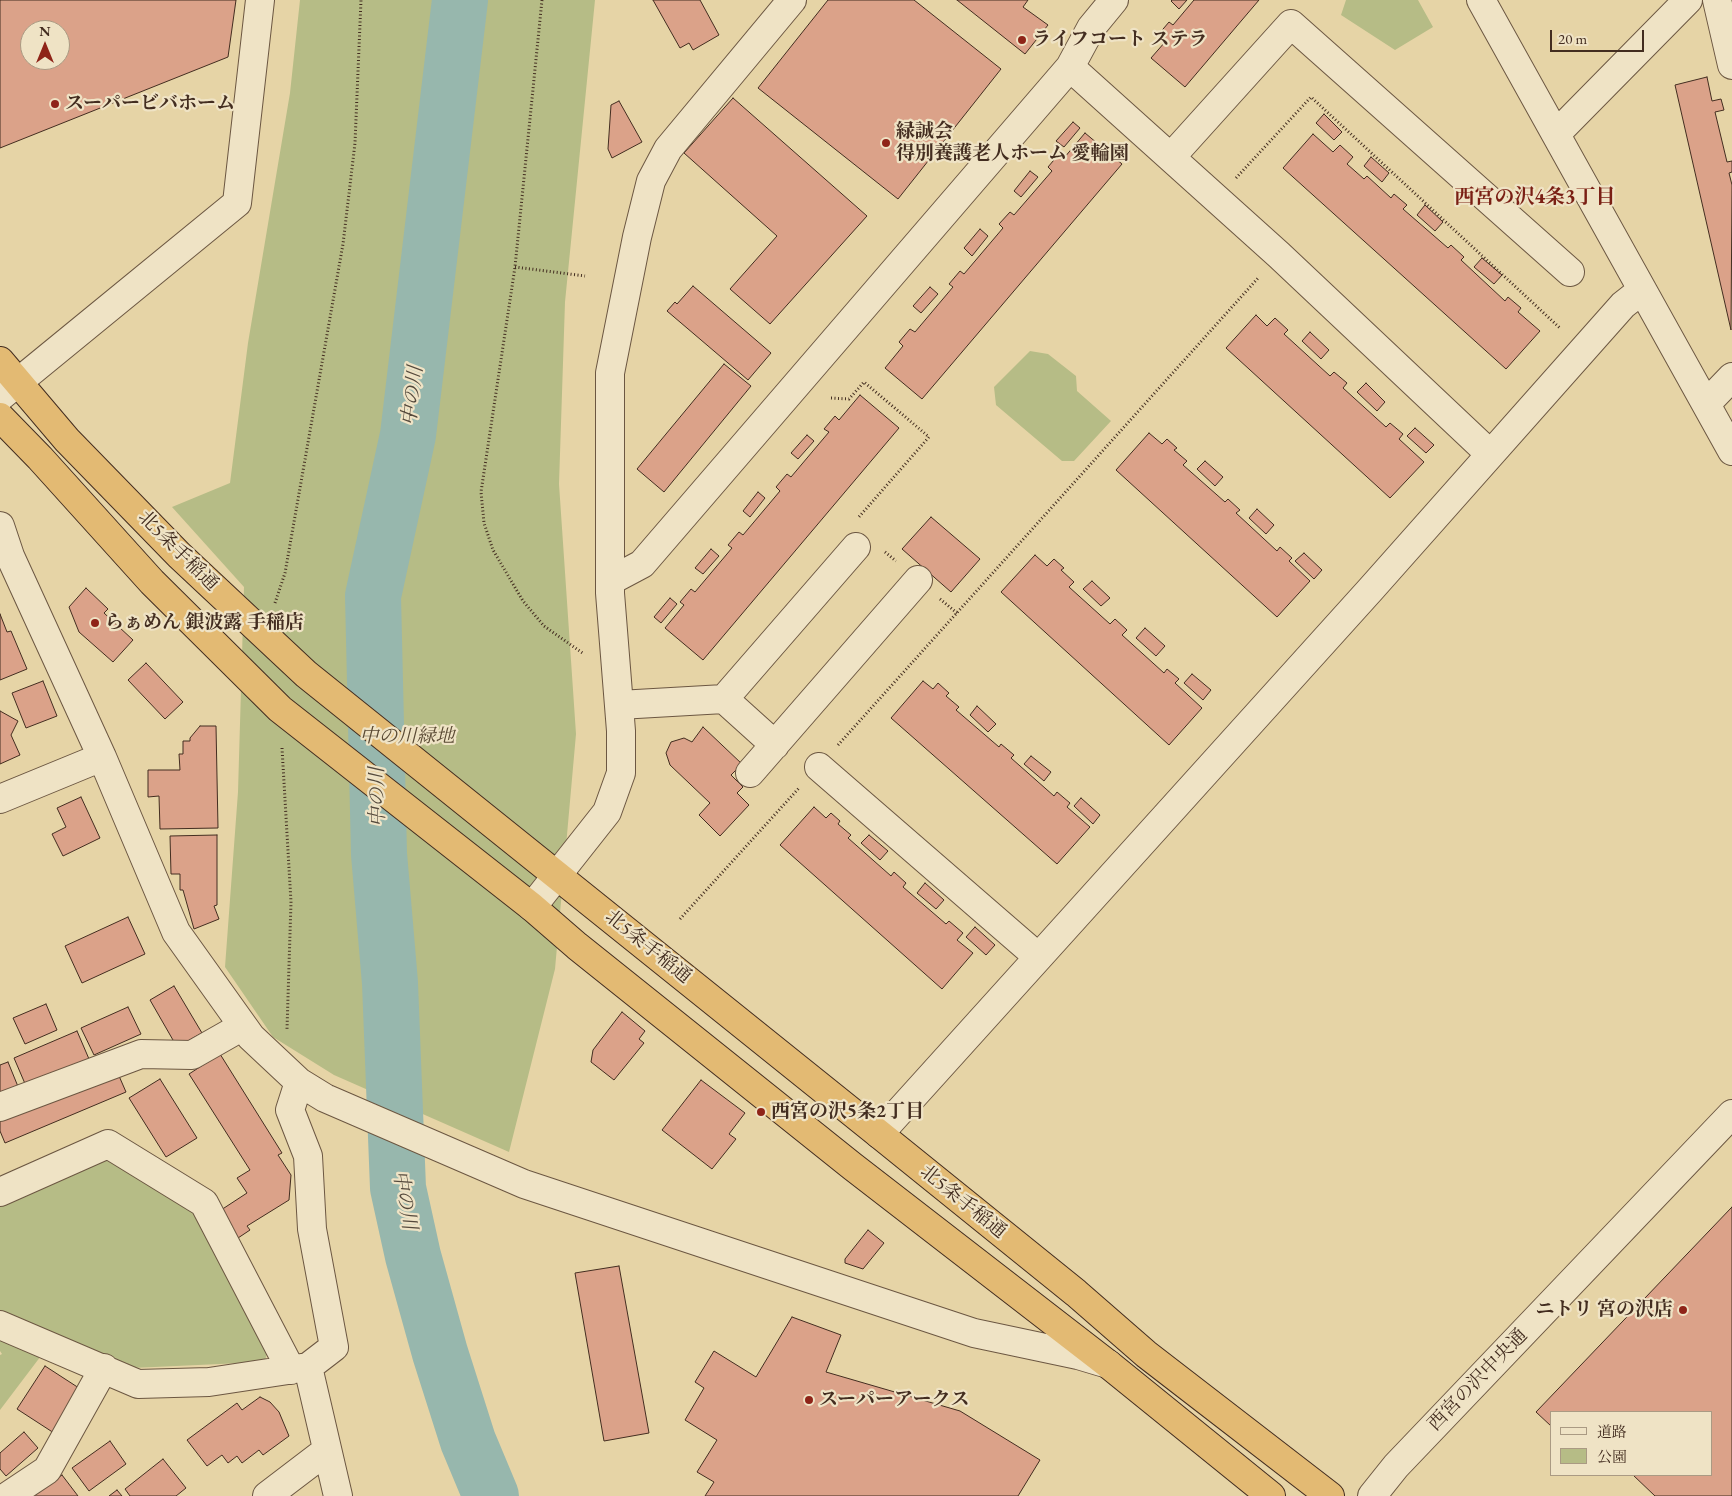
<!DOCTYPE html>
<html>
<head>
<meta charset="utf-8">
<style>
	body { margin:0 }
	#map { position:relative; width:1732px; height:1496px; overflow:hidden; background:#e6d4a6; font-family:"EB Garamond","Noto Serif JP",serif }
	canvas { display:block }
	.legend { position:absolute; left:1550px; top:1411px; width:162px; height:65px; box-sizing:border-box; background:#efe3c5; border:1px solid #aa9a83; margin:0; padding:6px 9px; list-style:none; font-size:15px; color:#432d20 }
	.legend li { display:flex; align-items:center; gap:10px; height:25px }
	.legend b { width:25px; border:1px solid #aa9a83 }
	.north { position:absolute; left:20px; top:20px; width:50px; height:50px; box-sizing:border-box; background:#efe3c5; border:1px solid #aa9a83; border-radius:50%; rotate:0deg; font-size:14px; font-weight:700; line-height:20px; text-align:center; color:#432d20 }
	.north::after { content:''; display:block; margin:auto; width:18px; height:22px; background:#8f2418; clip-path:polygon(50% 0,100% 100%,50% 72%,0 100%) }
	.scale { position:absolute; left:1550px; top:30px; width:94px; height:22px; box-sizing:border-box; border:2px solid #432d20; border-top:0; padding-left:6px; font-size:15px; line-height:18px; white-space:nowrap; color:#432d20; -webkit-text-stroke:4px #efe3c5; paint-order:stroke }
</style>
</head>
<body>
<div id="map">
<canvas width="1732" height="1496"></canvas>
<ul class="legend">
<li><b style="height:6px;background:#efe3c5"></b>道路</li>
<li><b style="height:14px;background:#b6bc86"></b>公園</li>
</ul>
<div class="north">N</div>
<div class="scale">20 m</div>
</div>
<script>
const c = document.querySelector('canvas').getContext('2d');
c.lineJoin = 'round';
function fillPath(path, color) { c.fillStyle = color; c.fill(path, 'evenodd'); }
const shape = rows => new Path2D(rows.map(r => 'M' + r).join(''));
function strokePath(path, color, width, dash) { c.strokeStyle = color; c.lineWidth = width; c.lineCap = dash ? 'butt' : 'round'; c.setLineDash(dash || []); c.stroke(path); }
function drawText(font, color, halo, rows, align = 'center') {
  c.font = font + ' "EB Garamond","Noto Serif JP",serif'; c.lineWidth = 4.5; c.setLineDash([]); c.textBaseline = 'middle'; c.strokeStyle = halo; c.fillStyle = color; for (const [text, x, y, turn = 0] of rows) {
    c.save(); c.translate(x, y); c.rotate((+turn || 0) * Math.PI / 180); c.textAlign = isNaN(turn) ? turn : align; if (halo) c.strokeText(text, 0, 0); c.fillText(text, 0, 0); c.restore();
  }
}
fillPath(shape([
	[300,0,595,0,565,302,559,484,576,734,555,969,509,1152,334,1075,273,1037,225,967,238,792,244,587,172,507,230,483,248,343,290,93],
	[1346,0,1418,0,1433,27,1395,50,1341,15],
	[1030,351,1048,354,1076,376,1077,391,1111,421,1074,461,1062,461,996,405,994,387],
	[107,1157,175,1202,194,1208,268,1352,264,1362,132,1368,56,1336,0,1410,0,1355,2,1354,0,1351,0,1204]
]), '#b6bc86');
strokePath(shape([
	[460,0,408,435,373,596,379,854,390,983,398,1188,413,1256,440,1353,468,1441,491,1496]
]), '#97b7ad', 56);
const building = shape([
	[0,0,236,0,228,57,0,148,0,0],
	[30,30,60,30,60,60,30,60,30,30],
	[653,0,700,0,719,35,693,50,689,43,680,48,653,0],
	[828,0,914,0,1001,69,898,199,758,88,828,0],
	[957,0,1028,0,1023,7,1048,25,1025,54,957,0],
	[1172,0,1187,0,1179,9,1171,1,1172,0],
	[1194,0,1259,0,1185,87,1151,58,1165,42,1158,35,1169,22,1173,25,1194,0],
	[1707,77,1712,101,1721,99,1724,110,1715,112,1727,162,1732,161,1732,172,1729,173,1732,185,1731,330,1675,85,1707,77],
	[733,98,867,216,770,324,730,289,777,236,684,153,733,98],
	[619,101,642,142,612,158,608,149,611,105,619,101],
	[1324,114,1342,132,1334,140,1316,123,1324,114],
	[1073,122,1080,128,1064,147,1056,141,1073,122],
	[1085,133,1122,164,922,399,885,368,903,346,899,342,910,329,915,332,953,287,949,284,960,271,964,274,1003,228,999,224,1010,212,1014,215,1052,171,1048,167,1059,154,1064,158,1085,133],
	[1313,134,1333,152,1340,145,1353,157,1347,164,1364,179,1367,176,1391,198,1394,194,1407,205,1403,209,1448,248,1451,245,1464,257,1461,260,1505,301,1508,297,1521,308,1518,312,1540,331,1506,369,1283,168,1313,134],
	[1371,157,1389,173,1382,182,1364,166,1371,157],
	[1030,171,1038,177,1021,197,1014,191,1030,171],
	[1425,205,1443,222,1435,231,1417,215,1425,205],
	[980,229,988,236,972,256,964,248,980,229],
	[1482,258,1502,275,1494,284,1474,267,1482,258],
	[693,286,771,353,748,380,667,311,675,302,677,304,693,286],
	[930,287,938,294,921,313,913,306,930,287],
	[1256,315,1267,326,1275,318,1288,330,1284,334,1330,376,1334,372,1347,383,1343,388,1386,427,1390,423,1403,434,1399,439,1424,462,1390,498,1226,348,1256,315],
	[1310,332,1329,350,1321,359,1302,341,1310,332],
	[724,364,751,386,664,492,637,469,724,364],
	[1366,383,1385,402,1377,411,1357,392,1366,383],
	[860,395,899,428,703,660,665,628,684,605,680,602,691,589,695,592,732,548,728,545,739,532,743,535,780,491,776,487,787,474,791,477,829,432,824,429,835,416,839,420,860,395],
	[1415,428,1434,445,1426,453,1407,436,1415,428],
	[1149,433,1162,444,1167,439,1177,448,1174,450,1187,461,1183,465,1225,502,1228,499,1240,510,1236,513,1277,551,1280,547,1292,558,1289,561,1310,581,1277,617,1116,470,1149,433],
	[807,435,814,441,798,459,791,453,807,435],
	[1205,461,1223,477,1215,486,1197,469,1205,461],
	[758,492,765,498,750,517,743,511,758,492],
	[1257,509,1274,525,1266,534,1249,518,1257,509],
	[931,517,980,559,951,592,902,549,931,517],
	[711,549,719,556,703,574,695,568,711,549],
	[1304,553,1322,570,1314,579,1295,561,1304,553],
	[1035,555,1047,566,1054,559,1064,568,1061,570,1074,582,1069,587,1110,624,1115,619,1127,630,1122,635,1164,673,1167,669,1179,679,1175,683,1202,708,1169,745,1001,592,1035,555],
	[1092,581,1110,598,1101,606,1083,589,1092,581],
	[86,588,108,609,104,613,133,640,113,662,79,632,69,607,86,588],
	[670,598,677,604,661,623,654,617,670,598],
	[0,614,7,632,11,631,27,669,0,680,0,614],
	[1145,628,1165,646,1156,656,1136,638,1145,628],
	[146,663,183,702,165,719,128,680,146,663],
	[1192,674,1211,690,1203,700,1184,683,1192,674],
	[43,681,57,716,26,728,12,693,43,681],
	[923,681,933,689,938,683,949,693,946,696,959,707,956,710,999,747,1001,744,1014,755,1011,758,1054,796,1057,792,1070,803,1067,807,1090,827,1057,864,891,718,923,681],
	[977,706,996,724,988,732,970,715,977,706],
	[0,711,18,721,11,735,20,755,0,764,0,711],
	[200,726,216,726,218,828,160,829,159,796,148,797,148,770,180,770,179,754,183,754,183,741,190,741,190,738,200,726],
	[703,727,742,764,731,775,743,787,737,793,749,805,720,836,699,815,710,803,670,765,666,753,671,742,684,738,692,742,703,727],
	[1031,756,1051,772,1044,781,1024,764,1031,756],
	[81,797,100,838,63,856,52,834,66,827,57,808,81,797],
	[1081,798,1100,815,1093,824,1074,806,1081,798],
	[814,807,826,818,831,813,840,821,838,824,851,835,848,838,891,876,894,872,906,883,903,887,946,924,949,921,963,933,957,940,973,953,942,989,780,845,814,807],
	[217,835,217,905,214,906,219,919,194,929,183,890,180,890,180,874,171,874,170,836,217,835],
	[869,835,888,851,880,860,861,843,869,835],
	[925,883,944,900,936,909,917,893,925,883],
	[128,917,145,954,82,983,65,946,128,917],
	[975,927,995,945,986,955,966,937,975,927],
	[174,986,202,1033,177,1047,150,1000,174,986],
	[46,1004,57,1030,25,1044,13,1018,46,1004],
	[128,1007,141,1034,94,1055,81,1028,128,1007],
	[622,1012,645,1031,639,1039,644,1043,614,1080,591,1062,593,1050,622,1012],
	[77,1031,89,1059,26,1086,14,1058,77,1031],
	[220,1054,282,1153,278,1155,291,1175,289,1200,247,1226,250,1230,238,1238,221,1210,247,1193,237,1178,250,1170,189,1074,220,1054],
	[8,1062,19,1089,0,1097,0,1065,8,1062],
	[116,1069,126,1092,5,1143,0,1131,0,1117,116,1069],
	[160,1079,197,1138,166,1157,129,1098,160,1079],
	[701,1080,745,1113,729,1134,736,1139,712,1169,662,1130,701,1080],
	[1732,1207,1732,1496,1655,1496,1633,1475,1711,1475,1711,1412,1551,1412,1551,1426,1536,1412,1732,1207],
	[868,1230,884,1243,863,1269,845,1263,845,1259,868,1230],
	[619,1266,649,1433,604,1441,575,1273,619,1266],
	[792,1317,841,1335,826,1372,960,1411,1040,1460,1018,1496,705,1496,714,1482,697,1472,717,1440,685,1420,704,1388,695,1382,714,1351,756,1377,792,1317],
	[45,1366,82,1390,54,1433,17,1409,45,1366],
	[260,1397,270,1402,279,1412,289,1436,263,1455,259,1450,242,1463,237,1456,228,1463,222,1455,207,1466,187,1440,237,1403,242,1410,260,1397],
	[24,1432,38,1448,6,1476,0,1469,0,1453,24,1432],
	[110,1441,126,1464,89,1491,72,1468,110,1441],
	[163,1459,186,1488,176,1496,130,1496,125,1489,163,1459],
	[62,1475,78,1496,33,1496,62,1475],
	[117,1490,122,1496,109,1496,117,1490]
]);
fillPath(building, '#dba289');
strokePath(building, '#432d20', 1);
const minor = shape([
	[1481,0,1732,451],
	[1717,0,1732,65],
	[1070,67,1091,28,1114,0],
	[1556,134,1688,0],
	[1171,157,1291,24,1570,272],
	[0,397,237,203,260,0],
	[1706,404,1732,377],
	[0,526,10,556,102,757,176,932,251,1037,299,1082,325,1098,524,1184,974,1333,1078,1355,1108,1364],
	[610,581,642,564,1070,67,1279,255,1489,453],
	[724,699,775,745],
	[619,705,724,699,856,547],
	[819,767,1037,956],
	[750,773,918,580],
	[0,799,102,757],
	[532,907,607,812,621,773,621,731,610,593,610,373,637,237,651,181,668,149,792,0],
	[0,1107,141,1054,192,1055,243,1026],
	[879,1134,1371,589,1623,305,1642,290],
	[0,1192,108,1144,204,1203,291,1370],
	[0,1325,138,1384,209,1382,308,1367,334,1347,312,1229,308,1156,290,1110,299,1082],
	[308,1367,338,1496],
	[8,1496,47,1470,104,1368],
	[267,1496,326,1451],
	[1372,1496,1396,1466,1732,1114]
]);
const highway = shape([
	[0,361,67,440,179,555,306,674,879,1134,1076,1293,1146,1354,1330,1496],
	[0,417,40,458,152,582,280,709,532,907,577,946,852,1166,1108,1364,1271,1496]
]);
strokePath(minor, '#6c5742', 30);
strokePath(highway, '#432d20', 30);
strokePath(shape([
	[542,0,515,267,481,492,484,523,493,550,523,601,544,626,584,654],
	[1236,178,1311,97,1561,329],
	[515,267,585,276],
	[831,398,849,399,864,382,929,437,858,518],
	[885,552,896,561],
	[940,599,957,613],
	[275,603,285,573,343,244,355,143,361,0],
	[838,745,1259,277],
	[282,748,291,902,287,1029],
	[680,919,799,788]
]), '#432d20', 3, [1, 2.5]);
strokePath(minor, '#efe3c5', 28);
strokePath(highway, '#e3ba73', 28);
for (const [x, y, r, color] of [
	[1022,40,5,"#8f2418"],
	[55,104,5,"#8f2418"],
	[886,143,5,"#8f2418"],
	[95,623,5,"#8f2418"],
	[761,1112,5,"#8f2418"],
	[1683,1310,5,"#8f2418"],
	[809,1400,5,"#8f2418"]
]) { const dot = new Path2D(); dot.arc(x, y, r, 0, 2 * Math.PI); c.fillStyle = color; c.fill(dot); strokePath(dot, '#efe3c5', 2); }
drawText('bold 19px', '#432d20', '#efe3c5', [
	["ライフコート ステラ",1032,40],
	["スーパービバホーム",65,104],
	["緑誠会",896,132],
	["得別養護老人ホーム 愛輪園",896,154],
	["らぁめん 銀波露 手稲店",105,623],
	["西宮の沢5条2丁目",771,1112],
	["ニトリ 宮の沢店",1673,1310,"right"],
	["スーパーアークス",819,1400]
], 'left');
drawText('19px', '#432d20', '#efe3c5', [
	["北5条手稲通",178,551,45],
	["北5条手稲通",648,947,39],
	["北5条手稲通",963,1202,39],
	["西宮の沢中央通",1478,1380,-46]
]);
drawText('italic 19px', '#5a4a34', '#efe3c5', [
	["中の川緑地",407,737]
]);
drawText('bold 20px', '#7a1f14', '#efe3c5', [
	["西宮の沢4条3丁目",1535,198]
]);
drawText('italic 20px', '#54493c', '#efe3c5', [
	["中の川",413,396,-83],
	["中の川",378,797,-91],
	["中の川",404,1200,80]
]);
</script>
</body>
</html>
